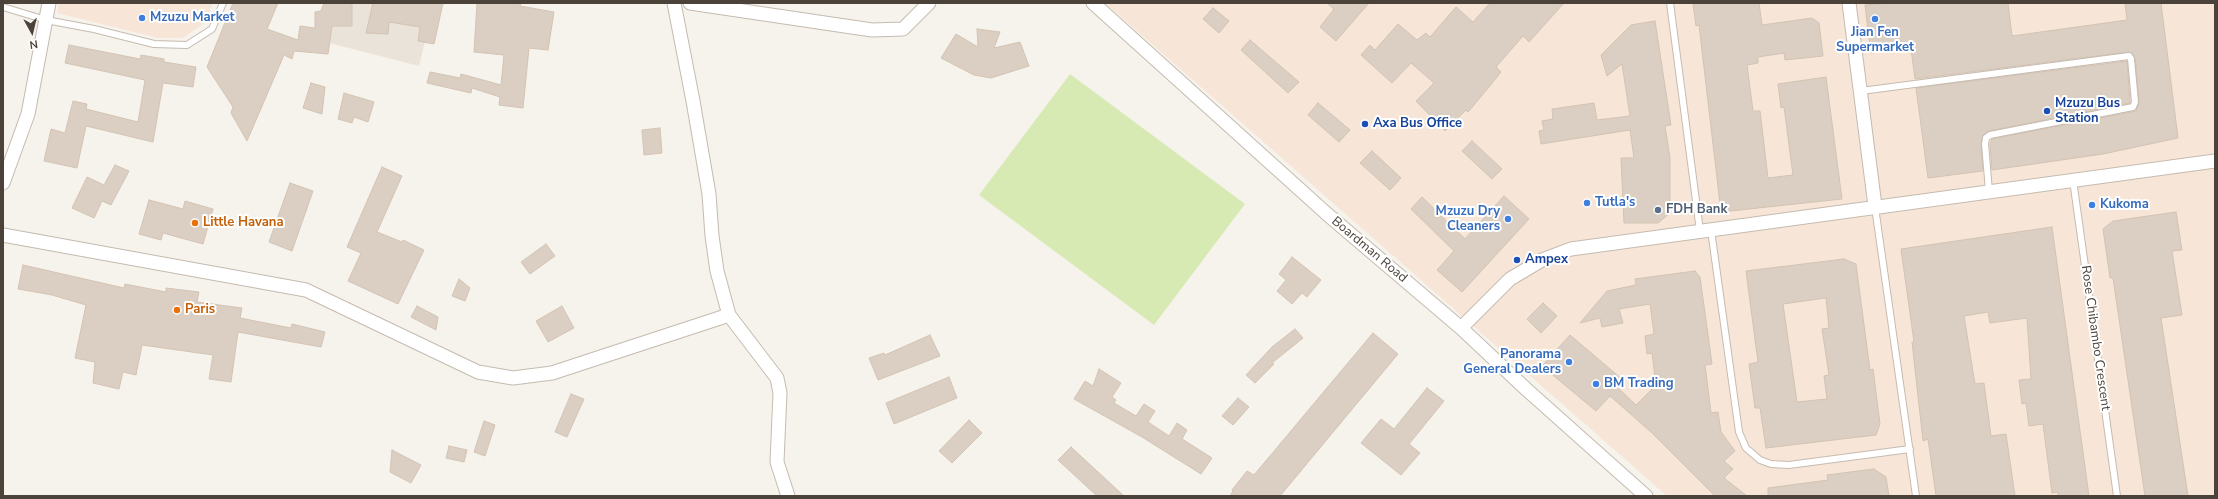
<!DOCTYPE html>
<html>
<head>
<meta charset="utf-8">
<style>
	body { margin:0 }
	#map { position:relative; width:2218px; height:499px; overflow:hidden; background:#f6f2ec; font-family:"Nunito Sans",sans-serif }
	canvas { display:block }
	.frame { position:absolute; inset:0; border:4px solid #4b4239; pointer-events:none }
	.north { position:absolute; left:12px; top:12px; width:40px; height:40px; -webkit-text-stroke:3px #fff; paint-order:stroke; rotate:172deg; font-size:11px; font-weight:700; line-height:16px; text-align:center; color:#4b4239 }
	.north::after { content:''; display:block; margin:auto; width:14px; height:18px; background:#4b4239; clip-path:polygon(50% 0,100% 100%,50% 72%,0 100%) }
</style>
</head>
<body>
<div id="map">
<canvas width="2218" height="499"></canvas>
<div class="frame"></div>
<div class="north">N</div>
</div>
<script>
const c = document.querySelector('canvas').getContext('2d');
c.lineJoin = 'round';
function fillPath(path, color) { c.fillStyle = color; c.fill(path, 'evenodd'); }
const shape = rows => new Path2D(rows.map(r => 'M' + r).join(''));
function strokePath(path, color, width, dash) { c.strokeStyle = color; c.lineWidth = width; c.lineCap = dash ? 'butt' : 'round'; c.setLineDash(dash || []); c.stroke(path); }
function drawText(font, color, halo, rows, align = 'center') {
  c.font = font + ' "Nunito Sans",sans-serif'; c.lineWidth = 4; c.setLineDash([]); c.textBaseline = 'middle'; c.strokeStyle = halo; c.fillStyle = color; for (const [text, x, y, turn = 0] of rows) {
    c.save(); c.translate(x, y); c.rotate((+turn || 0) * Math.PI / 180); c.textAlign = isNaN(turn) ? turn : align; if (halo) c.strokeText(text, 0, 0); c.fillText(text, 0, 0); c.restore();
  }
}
fillPath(shape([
	[328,3,416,3,417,26,428,29,419,66,318,40]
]), '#eae3da');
fillPath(shape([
	[59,3,213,3,203,24,183,38,158,38,57,13],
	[1105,3,2215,3,2215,496,1667,496]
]), '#f7e6d7');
fillPath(shape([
	[1070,74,1245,204,1154,325,979,195]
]), '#d8eab4');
const building = shape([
	[233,3,278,3,267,29,298,40,300,26,315,28,315,12,321,11,324,3,352,3,352,26,332,26,328,54,294,51,292,59,284,55,247,141,231,113,233,107,207,67,233,3],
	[373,3,443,3,434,44,418,41,420,27,389,22,388,34,366,33,373,3],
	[477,3,521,3,520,6,554,12,548,50,529,48,523,108,499,105,500,97,472,88,471,93,427,83,430,72,460,78,461,74,501,85,504,55,474,52,477,3],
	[1327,3,1369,3,1336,41,1320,27,1334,9,1327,3],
	[1490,3,1564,3,1529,42,1523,36,1496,67,1501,72,1489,87,1468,112,1466,110,1445,131,1416,101,1434,83,1411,63,1392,83,1361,55,1370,45,1375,50,1398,24,1417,40,1426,33,1430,37,1456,7,1473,22,1490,3],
	[1693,3,1759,3,1762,25,1812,18,1819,23,1823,56,1785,60,1784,53,1758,57,1758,63,1747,65,1753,111,1760,111,1768,178,1793,175,1784,107,1781,108,1778,84,1826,77,1842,199,1721,212,1699,25,1696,26,1693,3],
	[1887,3,2008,3,2012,36,2127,20,2125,3,2161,3,2178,138,2103,154,1992,170,1990,144,1992,139,2136,111,2139,102,2135,56,2128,52,1915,79,1911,49,1871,53,1865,5,1887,3],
	[1213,8,1229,21,1219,33,1203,19,1213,8],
	[1655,21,1671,125,1665,126,1670,158,1670,213,1658,223,1624,223,1621,158,1634,158,1630,130,1541,144,1539,131,1544,130,1542,121,1553,119,1552,109,1594,103,1597,120,1630,116,1622,64,1607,76,1601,55,1631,25,1655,21],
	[977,29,1000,32,994,48,1020,42,1029,66,991,78,974,75,941,58,956,34,978,47,977,29],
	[1250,40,1299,82,1288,93,1241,50,1250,40],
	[69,45,140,59,141,55,164,59,164,62,196,67,193,87,163,83,153,142,86,126,77,168,44,161,51,129,65,133,73,101,87,104,86,109,138,122,145,80,65,63,69,45],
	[2127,61,2130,103,1989,131,1983,135,1981,143,1983,171,1928,178,1916,88,2127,61],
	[311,83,325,87,322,114,303,108,311,83],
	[344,93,374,102,368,122,354,117,352,123,338,119,344,93],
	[1318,103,1350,130,1339,142,1308,115,1318,103],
	[660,128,662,153,644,155,642,130,660,128],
	[1472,141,1502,169,1492,179,1462,151,1472,141],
	[1372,151,1401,178,1390,190,1360,163,1372,151],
	[115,165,129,171,111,205,102,201,94,218,72,208,87,177,104,185,115,165],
	[382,167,402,176,377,232,402,242,403,240,424,250,398,304,348,281,361,253,347,247,382,167],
	[290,183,313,191,292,251,269,242,290,183],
	[1504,196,1529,219,1462,292,1437,270,1454,251,1411,209,1422,197,1465,239,1504,196],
	[149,200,183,209,185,201,213,209,203,244,163,233,161,240,139,234,149,200],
	[2176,212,2182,250,2172,251,2182,315,2161,318,2188,496,2145,496,2113,278,2110,278,2103,229,2113,221,2176,212],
	[2052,227,2089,496,2058,496,2058,492,2052,493,2043,424,2029,426,2026,403,2022,404,2019,380,2031,379,2027,318,1990,323,1988,312,1964,316,1975,384,1984,383,1991,436,2006,434,2015,496,1936,496,1928,439,1923,441,1912,342,1914,342,1901,249,2052,227],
	[546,244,555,256,530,274,521,262,546,244],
	[1292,257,1321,280,1307,297,1302,293,1292,304,1277,291,1286,280,1279,274,1292,257],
	[1844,259,1856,264,1870,370,1873,369,1880,424,1876,435,1766,448,1760,408,1755,408,1749,364,1758,362,1746,271,1844,259],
	[1826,298,1829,328,1822,329,1829,375,1824,376,1827,399,1797,402,1783,304,1826,298],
	[23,265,124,288,125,284,166,292,166,288,199,292,197,302,242,308,240,318,291,328,292,324,325,332,321,347,238,332,231,382,209,379,213,355,142,345,136,375,123,372,119,389,93,383,95,362,75,358,86,305,52,295,18,289,23,265],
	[1695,271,1700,277,1712,364,1705,365,1711,413,1718,412,1721,432,1735,451,1724,461,1733,469,1724,478,1747,496,1715,496,1651,432,1610,396,1596,411,1542,366,1570,335,1623,380,1617,387,1636,405,1656,385,1652,353,1647,354,1645,336,1654,334,1650,304,1619,309,1623,323,1602,327,1600,318,1580,323,1607,291,1636,285,1635,279,1695,271],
	[459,279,470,288,465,301,452,296,459,279],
	[1543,303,1557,316,1541,333,1527,319,1543,303],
	[417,306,438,317,436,330,411,317,417,306],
	[562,306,574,328,548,342,536,321,562,306],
	[1295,329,1303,338,1272,363,1274,364,1255,383,1246,375,1272,347,1295,329],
	[1373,333,1398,354,1280,496,1230,496,1233,491,1232,490,1247,471,1254,475,1373,333],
	[930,335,940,356,878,380,869,358,884,353,885,355,930,335],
	[1099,369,1121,383,1112,397,1116,400,1114,403,1136,416,1144,404,1155,411,1148,422,1169,436,1177,423,1187,430,1182,439,1212,458,1201,474,1142,437,1074,399,1085,381,1093,386,1099,369],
	[949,377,957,398,894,424,886,403,949,377],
	[1427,388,1444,401,1409,444,1420,453,1401,475,1361,443,1381,419,1394,429,1427,388],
	[571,394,584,399,567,437,555,432,571,394],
	[1238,398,1249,407,1233,425,1222,416,1238,398],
	[969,420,982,433,952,463,939,451,969,420],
	[484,421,495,425,485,456,474,452,484,421],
	[449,446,467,450,464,462,446,458,449,446],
	[1071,447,1124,496,1097,496,1058,460,1071,447],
	[392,450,421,465,411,483,390,472,392,450],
	[1874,469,1886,477,1889,496,1768,496,1768,488,1828,480,1827,475,1874,469]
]);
fillPath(building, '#dbcfc3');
strokePath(building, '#d3c3b3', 1);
const service = shape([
	[1670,3,1700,231],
	[3,7,46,20,94,29,154,44,187,45,212,29,223,3],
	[1861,91,2129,56,2131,59,2135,102,2133,107,1990,135,1986,138,1985,144,1989,191],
	[2073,180,2117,496],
	[1875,207,1916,496],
	[1711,230,1739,432,1746,448,1760,460,1771,464,1789,465,1910,449]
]);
const minor = shape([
	[674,3,693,101,709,194,712,236,717,271,729,315,777,378,780,393,777,462,788,496],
	[690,3,872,30,903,29,929,3],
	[1093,3,1327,214,1461,328,1526,389,1646,496],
	[1849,3,1875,206],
	[3,183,28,114,49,3],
	[3,235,306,290,478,372,513,378,552,373,729,315],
	[1461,328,1510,279,1542,260,1571,249,2215,161]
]);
strokePath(service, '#c5bbb0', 8);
strokePath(minor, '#c5bbb0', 15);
strokePath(service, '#fff', 6);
strokePath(minor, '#fff', 13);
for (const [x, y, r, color] of [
	[142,18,4,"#3f7fe0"],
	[1875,19,4,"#3f7fe0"],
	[2047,111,4,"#1a4fb4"],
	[1365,124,4,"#1a4fb4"],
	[1587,203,4,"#3f7fe0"],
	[2092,205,4,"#3f7fe0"],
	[1658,210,4,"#5c6f8a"],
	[1508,219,4,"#3f7fe0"],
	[195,223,4,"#e8710a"],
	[1517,260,4,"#1a4fb4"],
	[177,310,4,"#e8710a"],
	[1569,362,4,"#3f7fe0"],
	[1596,384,4,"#3f7fe0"]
]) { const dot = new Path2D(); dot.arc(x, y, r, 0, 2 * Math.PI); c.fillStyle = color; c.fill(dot); strokePath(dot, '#fff', 1.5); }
drawText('bold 13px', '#366cbe', '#fff', [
	["Mzuzu Market",150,18],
	["Jian Fen",1875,33,"center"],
	["Supermarket",1875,48,"center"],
	["Tutla's",1595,203],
	["Kukoma",2100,205],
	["Mzuzu Dry",1500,212,"right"],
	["Cleaners",1500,227,"right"],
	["Panorama",1561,355,"right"],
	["General Dealers",1561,370,"right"],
	["BM Trading",1604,384]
], 'left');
drawText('bold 13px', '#164399', '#fff', [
	["Mzuzu Bus",2055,104],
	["Station",2055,119],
	["Axa Bus Office",1373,124],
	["Ampex",1525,260]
], 'left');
drawText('bold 13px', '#4e5e75', '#fff', [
	["FDH Bank",1666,210]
], 'left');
drawText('bold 13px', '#c56008', '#fff', [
	["Little Havana",203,223],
	["Paris",185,310]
], 'left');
drawText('13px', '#4b4239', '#fff', [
	["Boardman Road",1369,250,40],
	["Rose Chibambo Crescent",2095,338,82]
]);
</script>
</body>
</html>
